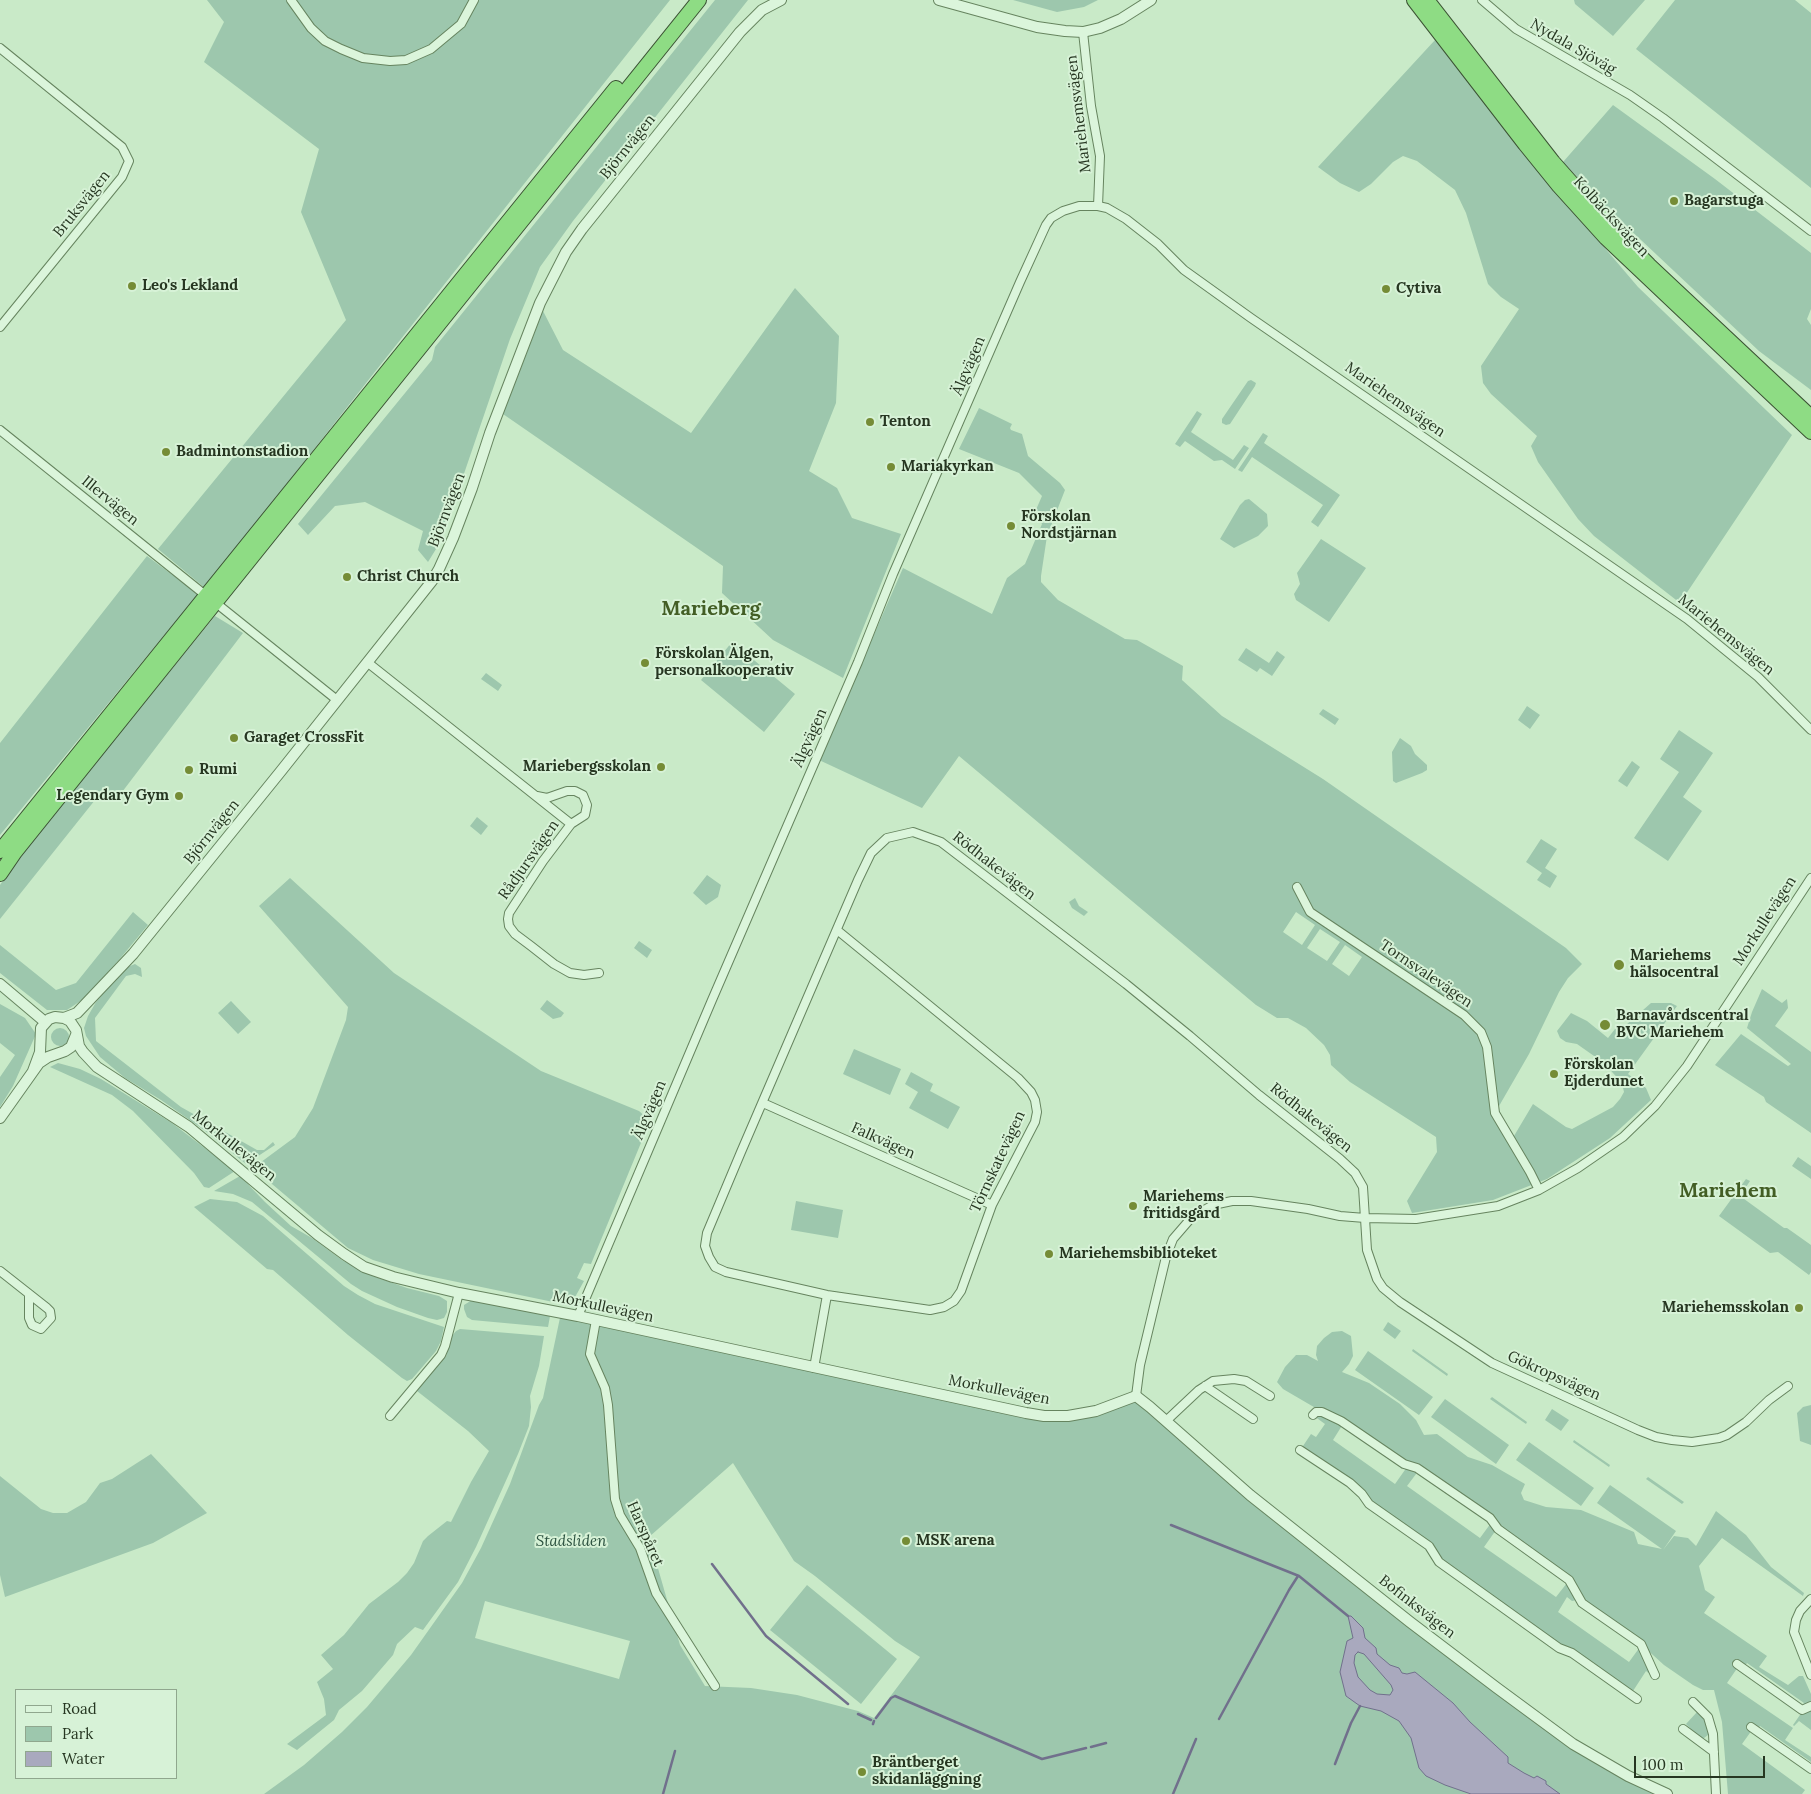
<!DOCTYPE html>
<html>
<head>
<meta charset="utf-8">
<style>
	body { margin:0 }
	#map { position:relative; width:1811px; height:1794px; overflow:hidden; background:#c9eac8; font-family:Lora,serif }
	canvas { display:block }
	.legend { position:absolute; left:15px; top:1689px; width:162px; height:90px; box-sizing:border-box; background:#d7f2d7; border:1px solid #90a78e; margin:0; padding:6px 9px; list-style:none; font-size:15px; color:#263621 }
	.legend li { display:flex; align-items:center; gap:10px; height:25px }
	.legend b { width:25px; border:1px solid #90a78e }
	.scale { position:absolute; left:1634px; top:1756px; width:131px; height:22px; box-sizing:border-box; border:2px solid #263621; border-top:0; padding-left:6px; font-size:15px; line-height:18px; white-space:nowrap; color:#263621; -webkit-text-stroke:4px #d7f2d7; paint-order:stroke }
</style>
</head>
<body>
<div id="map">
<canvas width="1811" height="1794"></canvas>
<ul class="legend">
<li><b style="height:6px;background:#dbf5db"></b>Road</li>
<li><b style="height:14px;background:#9dc7ad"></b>Park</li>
<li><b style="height:14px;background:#a9a9be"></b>Water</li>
</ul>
<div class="scale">100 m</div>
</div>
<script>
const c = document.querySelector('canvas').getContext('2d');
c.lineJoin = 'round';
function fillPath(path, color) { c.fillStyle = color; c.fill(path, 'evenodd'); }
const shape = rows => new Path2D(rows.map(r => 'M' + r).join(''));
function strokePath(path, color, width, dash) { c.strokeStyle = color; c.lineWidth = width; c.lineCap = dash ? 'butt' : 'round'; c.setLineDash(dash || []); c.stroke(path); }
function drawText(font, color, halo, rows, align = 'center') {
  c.font = font + ' Lora,serif'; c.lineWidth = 4; c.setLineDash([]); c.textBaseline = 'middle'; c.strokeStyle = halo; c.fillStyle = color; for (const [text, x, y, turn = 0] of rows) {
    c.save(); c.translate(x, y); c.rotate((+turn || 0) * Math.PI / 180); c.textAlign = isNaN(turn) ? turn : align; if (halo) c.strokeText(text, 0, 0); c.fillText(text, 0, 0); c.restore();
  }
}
fillPath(shape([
	[207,0,670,0,370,378,205,588,158,549,346,320,301,212,319,149,204,62,224,22],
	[715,0,748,0,573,221,540,267,510,339,441,541,428,562,418,550,423,531,365,502,335,506,308,535,298,524,432,360,435,347],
	[1013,0,1098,0,1084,7,1057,12],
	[1574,0,1645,0,1613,36,1575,4],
	[1675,0,1795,0,1811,13,1811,188,1636,49],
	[1435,40,1529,159,1638,287,1792,435,1680,603,1594,536,1578,519,1538,462,1531,446,1537,436,1491,394,1483,383,1481,366,1519,309,1501,297,1488,284,1466,213,1455,190,1417,161,1403,156,1393,162,1371,184,1359,192,1340,183,1318,167],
	[1613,105,1715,179,1811,253,1811,309,1807,319,1811,325,1811,390,1759,351,1607,208,1563,162],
	[795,288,839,336,836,403,809,471,837,488,852,518,901,534,843,678,773,640,722,593,723,566,503,414,543,311,563,350,691,433],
	[1251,380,1256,383,1255,386,1230,424,1226,425,1222,423,1222,419,1248,381],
	[979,408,1012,424,1010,428,1011,430,1022,434,1028,456,1060,483,1065,490,1047,536,1041,576,1041,582,1058,600,1125,639,1137,640,1183,666,1182,680,1222,716,1323,779,1566,948,1582,964,1568,978,1559,992,1529,1054,1495,1113,1511,1141,1533,1104,1566,1127,1572,1129,1613,1107,1620,1099,1624,1092,1622,1083,1604,1063,1577,1044,1566,1042,1560,1038,1557,1031,1571,1013,1587,1021,1608,1038,1615,1029,1626,1025,1651,1003,1671,1003,1677,1006,1628,1074,1646,1088,1651,1100,1610,1138,1547,1179,1493,1200,1412,1213,1407,1201,1437,1152,1436,1137,1350,1082,1331,1065,1330,1055,1324,1045,1306,1028,1288,1018,1277,1018,1256,1005,959,756,922,808,819,760,903,568,992,614,1007,578,1025,564,1042,524,1035,512,1042,496,1019,473,959,449],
	[1296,912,1315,925,1302,945,1283,932],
	[1320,929,1340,942,1327,961,1307,948],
	[1345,945,1362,957,1349,976,1332,964],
	[1197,411,1202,414,1191,432,1233,460,1244,445,1249,448,1235,469,1222,460,1214,461,1185,441,1180,447,1175,444],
	[1263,433,1268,436,1264,443,1340,495,1318,527,1311,522,1323,505,1252,457,1242,472,1238,470],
	[1249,499,1267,514,1268,526,1258,536,1234,548,1220,539,1240,505,1245,500],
	[1321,539,1366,568,1329,622,1296,600,1294,594,1300,584,1297,573],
	[147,556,198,594,0,835,0,743],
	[215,616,243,633,116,800,103,790,0,919,0,885,22,853],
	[732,642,795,694,764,732,701,680],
	[1246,648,1269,663,1277,651,1285,657,1272,676,1260,668,1257,672,1238,660],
	[486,673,502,685,498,691,481,679],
	[1527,706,1540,715,1530,729,1518,720],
	[1323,709,1339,719,1335,725,1319,714],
	[1679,730,1713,753,1683,797,1702,811,1668,861,1634,838,1679,772,1660,759],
	[1400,738,1411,746,1415,754,1427,765,1427,770,1422,773,1396,783,1393,781,1392,752],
	[1632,761,1640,767,1627,787,1618,781],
	[477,817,488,826,481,835,470,826],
	[1541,839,1557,849,1545,868,1557,876,1550,888,1537,880,1542,873,1526,862],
	[707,875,721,885,718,897,706,905,693,893],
	[290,878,394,973,541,1071,639,1111,650,1121,591,1264,584,1263,577,1278,584,1281,574,1299,564,1304,558,1303,419,1274,373,1260,348,1248,253,1168,295,1137,313,1108,346,1020,348,1007,259,906],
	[1075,898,1079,906,1088,912,1084,916,1072,908,1069,902],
	[133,912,148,925,118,961,82,1000,67,1010,47,1010,0,973,0,945,56,990,76,983],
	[639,941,652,950,647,958,634,948],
	[135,964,141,968,142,977,135,974,126,976,95,1018,96,1041,181,1107,257,1150,264,1150,273,1142,275,1145,246,1164,204,1130,161,1100,125,1078,100,1057,86,1036,84,1028,88,1016,96,1002,125,968],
	[1762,989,1782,1003,1787,999,1788,1008,1775,1026,1811,1052,1811,1133,1766,1102,1764,1097,1715,1065,1741,1034,1788,1066,1791,1064,1747,1028,1752,1012],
	[547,1000,564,1013,561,1017,553,1019,540,1009],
	[231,1001,251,1022,238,1034,218,1013],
	[0,1004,25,1018,36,1034,13,1086,0,1107,0,1077,15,1055,0,1043],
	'51 1037a9 9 0 1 1 18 0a9 9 0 1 1-18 0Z',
	[854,1049,901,1069,890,1095,843,1074],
	[58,1063,80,1069,101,1079,172,1123,235,1171,209,1188,204,1187,194,1173,133,1111,112,1095,50,1067],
	[911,1072,933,1084,930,1091,960,1107,948,1129,909,1108,918,1092,905,1084],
	[1798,1157,1811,1166,1811,1179,1792,1166],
	[240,1176,265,1202,291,1226,312,1238,342,1260,373,1276,407,1288,439,1296,447,1301,447,1312,444,1318,437,1320,428,1318,397,1307,362,1291,351,1284,252,1202,233,1194,214,1191],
	[1746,1179,1750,1181,1740,1196,1784,1228,1787,1228,1811,1245,1811,1272,1809,1275,1778,1252,1770,1253,1719,1216],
	[210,1199,237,1202,263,1216,344,1286,358,1295,375,1304,444,1327,441,1341,436,1351,412,1379,407,1381,402,1378,348,1335,273,1270,267,1269,194,1207],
	[796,1201,843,1210,838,1238,791,1230],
	[472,1300,550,1316,548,1327,472,1320,467,1317,464,1309,464,1305],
	[561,1313,1026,1413,1068,1416,1136,1396,1250,1495,1573,1744,1667,1794,264,1794,304,1765,342,1732,367,1707,411,1655,462,1583,481,1548,510,1484,539,1405,543,1398],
	[733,1463,794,1561,815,1576,895,1641,920,1657,874,1718,858,1711,797,1695,751,1688,705,1686,680,1645,649,1537],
	[485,1601,630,1641,619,1679,475,1638],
	[1388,1322,1401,1331,1395,1339,1383,1330],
	[460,1329,544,1336,539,1366,530,1396,531,1407,529,1426,518,1454,476,1547,458,1582,423,1630,415,1627,397,1644,393,1655,362,1691,339,1710,334,1720,297,1750,287,1744,326,1715,324,1699,317,1682,333,1669,321,1655,344,1635,369,1604,398,1582,407,1573,414,1563,423,1541,428,1536,447,1521,451,1522,471,1482,489,1451,468,1431,417,1391,425,1378,446,1356,452,1336,456,1331],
	[1342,1331,1351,1336,1353,1356,1349,1364,1342,1372,1369,1383,1400,1404,1416,1420,1424,1435,1437,1434,1468,1457,1492,1465,1525,1484,1521,1493,1524,1500,1546,1507,1581,1510,1634,1532,1638,1544,1662,1549,1597,1503,1610,1485,1676,1531,1663,1550,1674,1536,1688,1538,1696,1546,1716,1511,1746,1535,1771,1567,1804,1593,1803,1596,1722,1538,1699,1566,1705,1590,1715,1597,1704,1613,1767,1656,1759,1667,1788,1685,1799,1676,1803,1676,1811,1694,1811,1704,1802,1706,1804,1703,1747,1663,1745,1666,1738,1667,1727,1683,1793,1728,1785,1740,1811,1757,1811,1762,1760,1726,1758,1729,1752,1730,1742,1744,1805,1790,1802,1794,1728,1794,1722,1722,1714,1690,1703,1690,1693,1685,1664,1665,1643,1646,1585,1606,1569,1580,1498,1529,1490,1518,1331,1417,1283,1389,1277,1382,1285,1367,1296,1355,1307,1355,1318,1361,1316,1355,1317,1346,1324,1338,1332,1332],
	[1413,1349,1448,1374,1447,1376,1412,1351],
	[1368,1351,1433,1397,1419,1415,1355,1370],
	[1492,1397,1527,1422,1526,1424,1490,1399],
	[1445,1399,1509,1445,1496,1464,1431,1417],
	[1811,1405,1811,1445,1800,1441,1797,1413,1803,1407],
	[1552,1409,1569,1420,1561,1431,1545,1420],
	[1317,1414,1343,1424,1333,1440,1395,1484,1407,1467,1416,1470,1416,1474,1407,1486,1480,1538,1491,1523,1496,1530,1484,1547,1556,1597,1567,1583,1577,1600,1572,1601,1567,1597,1558,1612,1629,1662,1640,1647,1651,1675,1646,1671,1633,1691,1631,1691,1562,1647,1445,1564,1373,1503,1364,1490,1359,1486,1305,1450,1303,1446,1311,1434,1316,1437,1325,1424,1314,1416],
	[1574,1440,1610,1465,1609,1467,1573,1442],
	[1529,1442,1594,1488,1581,1506,1516,1460],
	[151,1454,207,1513,153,1543,5,1597,0,1575,0,1476,41,1509,53,1513,67,1513,86,1502,100,1483,112,1479],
	[1648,1477,1684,1502,1682,1504,1646,1479],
	[807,1585,897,1659,861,1704,770,1630],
	[1811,1708,1811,1730,1799,1721,1794,1726,1793,1725,1802,1712],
	[1697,1712,1703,1717,1709,1731,1708,1735,1704,1738,1699,1737,1686,1724]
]), '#9dc7ad');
const water = shape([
	[1348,1616,1351,1616,1363,1628,1365,1638,1376,1648,1377,1654,1390,1665,1399,1668,1402,1673,1407,1674,1415,1672,1453,1703,1470,1722,1508,1757,1508,1763,1524,1773,1534,1778,1537,1776,1546,1781,1546,1784,1560,1794,1471,1794,1445,1785,1426,1776,1419,1768,1411,1738,1399,1721,1381,1711,1360,1706,1346,1696,1340,1672,1347,1641,1353,1638,1348,1616],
	[1358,1652,1364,1654,1391,1685,1393,1690,1390,1695,1377,1694,1370,1690,1358,1677,1354,1663,1355,1655,1358,1652]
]);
fillPath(water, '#a9a9be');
strokePath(water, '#71708c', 1);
strokePath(shape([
	[1171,1525,1299,1576,1348,1616],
	[712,1564,766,1636,848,1704],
	[858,1714,871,1720],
	[876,1718,891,1698,895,1696,1042,1759,1086,1748],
	[1219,1719,1289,1590,1298,1576],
	[873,1724,874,1721],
	[1091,1747,1106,1743],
	[1335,1764,1351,1723,1360,1706],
	[663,1794,675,1751],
	[1173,1794,1196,1739]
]), '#71708c', 2.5);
const minor = shape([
	[291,0,311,28,325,41,341,49,363,58,390,61,406,60,431,49,461,24,474,0],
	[1482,0,1516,29,1630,95,1663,118,1811,231],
	[1083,32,1091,106,1100,156,1098,206],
	[0,48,122,147,129,161,122,177,0,327],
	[0,430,204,594],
	[221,607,337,700],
	[367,662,571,824],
	[537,796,547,798,567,791,575,791,583,795,587,805,585,815,571,824,543,861,509,913,508,919,509,926,515,934,531,946,554,964,570,973,584,975,599,973],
	[1297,887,1310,912,1464,1015,1481,1032,1487,1047,1495,1113,1530,1172,1539,1190],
	[837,930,1018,1078,1031,1092,1035,1100,1037,1112,1035,1122,992,1205,961,1291,954,1301,944,1307,930,1310,827,1295,726,1272,715,1267,709,1257,705,1246,707,1233,741,1152,858,880,871,853,887,838,913,832,941,842,1126,984,1190,1036,1259,1095,1340,1159,1355,1173,1363,1187,1367,1250,1377,1279,1383,1288,1400,1302,1492,1363,1638,1430,1656,1437,1672,1440,1692,1442,1719,1438,1727,1435,1746,1422,1769,1400,1788,1386],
	[763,1103,992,1205],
	[0,1271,47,1308,50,1311,51,1318,41,1329,32,1325,29,1318,29,1294],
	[578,1316,712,1000,858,662,893,574,1020,282,1046,225,1051,218,1063,211,1079,206,1098,206,1107,208,1126,219,1158,244,1184,270,1251,318,1687,619,1758,677,1811,730],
	[596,1320,590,1354,605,1388,608,1405,615,1499,620,1515,640,1548,656,1593,715,1686],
	[814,1368,827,1295],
	[1205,1386,1253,1419],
	[1136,1396,1140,1365,1166,1257,1173,1239,1192,1217,1213,1205,1232,1201,1251,1201,1308,1209,1340,1216,1365,1218,1416,1219,1498,1206,1539,1190,1578,1168,1623,1137,1655,1106,1687,1066,1811,878],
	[1313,1415,1316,1412,1322,1412,1341,1421,1404,1464,1417,1468,1490,1518,1498,1529,1569,1580,1582,1603,1641,1644,1655,1675],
	[390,1416,441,1355,445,1346,459,1293],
	[1166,1421,1199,1390,1213,1381,1234,1379,1246,1381,1270,1396],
	[1300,1450,1350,1483,1362,1494,1369,1504,1429,1546,1439,1562,1559,1648,1572,1653,1637,1699],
	[1811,1599,1800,1611,1796,1620,1794,1632,1811,1675],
	[1737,1664,1802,1710,1811,1706],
	[1693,1702,1708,1717,1713,1734,1716,1794],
	[1751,1727,1811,1769],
	[1683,1729,1714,1752]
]);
const tertiary = shape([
	[939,0,1037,27,1065,31,1083,32,1100,28,1121,19,1151,0],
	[0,984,45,1022],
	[64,1018,77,1013,133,954,281,771,432,581,439,569,453,538,472,488,490,433,540,303,566,252,582,229,740,32,762,10,781,0],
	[33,1071,40,1052,41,1028,49,1019,55,1017,64,1018,70,1021,76,1030,79,1046,83,1052,97,1067,189,1127,318,1235,344,1254,364,1267,393,1277,459,1293,578,1316,1026,1413,1044,1416,1068,1416,1096,1411,1136,1396,1150,1407,1250,1495,1410,1622,1497,1688,1573,1744,1628,1776,1667,1794],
	[0,1118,39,1063,48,1057,65,1051,71,1047,76,1035]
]);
const trunk = shape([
	[1414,0,1525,144,1559,186,1606,238,1811,432],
	[1427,0,1553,162,1609,225,1649,265,1811,417],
	[0,851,616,88],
	[0,874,15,852,699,0]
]);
strokePath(minor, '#66845f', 10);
strokePath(tertiary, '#66845f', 12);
strokePath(trunk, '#3b5233', 16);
strokePath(minor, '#dbf5db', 8);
strokePath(tertiary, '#dbf5db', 10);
strokePath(trunk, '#8edc84', 14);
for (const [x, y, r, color] of [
	[1674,201,5,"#758c36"],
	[132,286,5,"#758c36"],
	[1386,289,5,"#758c36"],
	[870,422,5,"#758c36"],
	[166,452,5,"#758c36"],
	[891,467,5,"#758c36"],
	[1011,526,5,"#758c36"],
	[347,577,5,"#758c36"],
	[645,663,5,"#758c36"],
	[234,738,5,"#758c36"],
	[661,767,5,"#758c36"],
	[189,770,5,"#758c36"],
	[179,796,5,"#758c36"],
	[1619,965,6,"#758c36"],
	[1605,1025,6,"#758c36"],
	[1554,1074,5,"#758c36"],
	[1133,1206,5,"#758c36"],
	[1049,1254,5,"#758c36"],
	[1799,1308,5,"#758c36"],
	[906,1541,5,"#758c36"],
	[862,1772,5,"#758c36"]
]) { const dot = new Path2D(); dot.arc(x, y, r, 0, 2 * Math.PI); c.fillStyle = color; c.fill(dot); strokePath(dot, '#d7f2d7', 2); }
drawText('15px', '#263621', '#d7f2d7', [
	["Nydala Sjöväg",1573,47,30],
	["Mariehemsvägen",1079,114,-97],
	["Björnvägen",628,147,-51],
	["Bruksvägen",82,204,-51],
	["Kolbäcksvägen",1611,217,47],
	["Älgvägen",969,366,-67],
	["Mariehemsvägen",1395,400,35],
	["Illervägen",110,501,39],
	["Björnvägen",447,510,-69],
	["Mariehemsvägen",1726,635,39],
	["Älgvägen",810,738,-66],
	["Björnvägen",212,832,-51],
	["Rådjursvägen",529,860,-55],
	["Rödhakevägen",994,866,38],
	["Morkullevägen",1765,921,-57],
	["Tornsvalevägen",1426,974,34],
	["Älgvägen",650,1110,-67],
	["Rödhakevägen",1311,1118,39],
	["Falkvägen",883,1141,24],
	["Morkullevägen",234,1146,39],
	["Törnskatevägen",998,1162,-65],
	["Morkullevägen",603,1307,12],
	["Gökropsvägen",1554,1376,24],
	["Morkullevägen",999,1390,11],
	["Harspåret",645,1534,66],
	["Bofinksvägen",1417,1607,38]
]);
drawText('bold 15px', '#263621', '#d7f2d7', [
	["Bagarstuga",1684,201],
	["Leo's Lekland",142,286],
	["Cytiva",1396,289],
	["Tenton",880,422],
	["Badmintonstadion",176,452],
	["Mariakyrkan",901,467],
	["Förskolan",1021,517],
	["Nordstjärnan",1021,534],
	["Christ Church",357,577],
	["Förskolan Älgen,",655,654],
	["personalkooperativ",655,671],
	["Garaget CrossFit",244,738],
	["Mariebergsskolan",651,767,"right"],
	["Rumi",199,770],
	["Legendary Gym",169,796,"right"],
	["Mariehems",1630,956],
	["hälsocentral",1630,973],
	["Barnavårdscentral",1616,1016],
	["BVC Mariehem",1616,1033],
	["Förskolan",1564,1065],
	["Ejderdunet",1564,1082],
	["Mariehems",1143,1197],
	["fritidsgård",1143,1214],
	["Mariehemsbiblioteket",1059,1254],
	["Mariehemsskolan",1789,1308,"right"],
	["MSK arena",916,1541],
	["Bräntberget",872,1763],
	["skidanläggning",872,1780]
], 'left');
drawText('italic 15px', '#2a503e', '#d7f2d7', [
	["Stadsliden",571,1542]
]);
drawText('bold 20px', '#435e25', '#d7f2d7', [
	["Marieberg",711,609],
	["Mariehem",1728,1191]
]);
</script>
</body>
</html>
